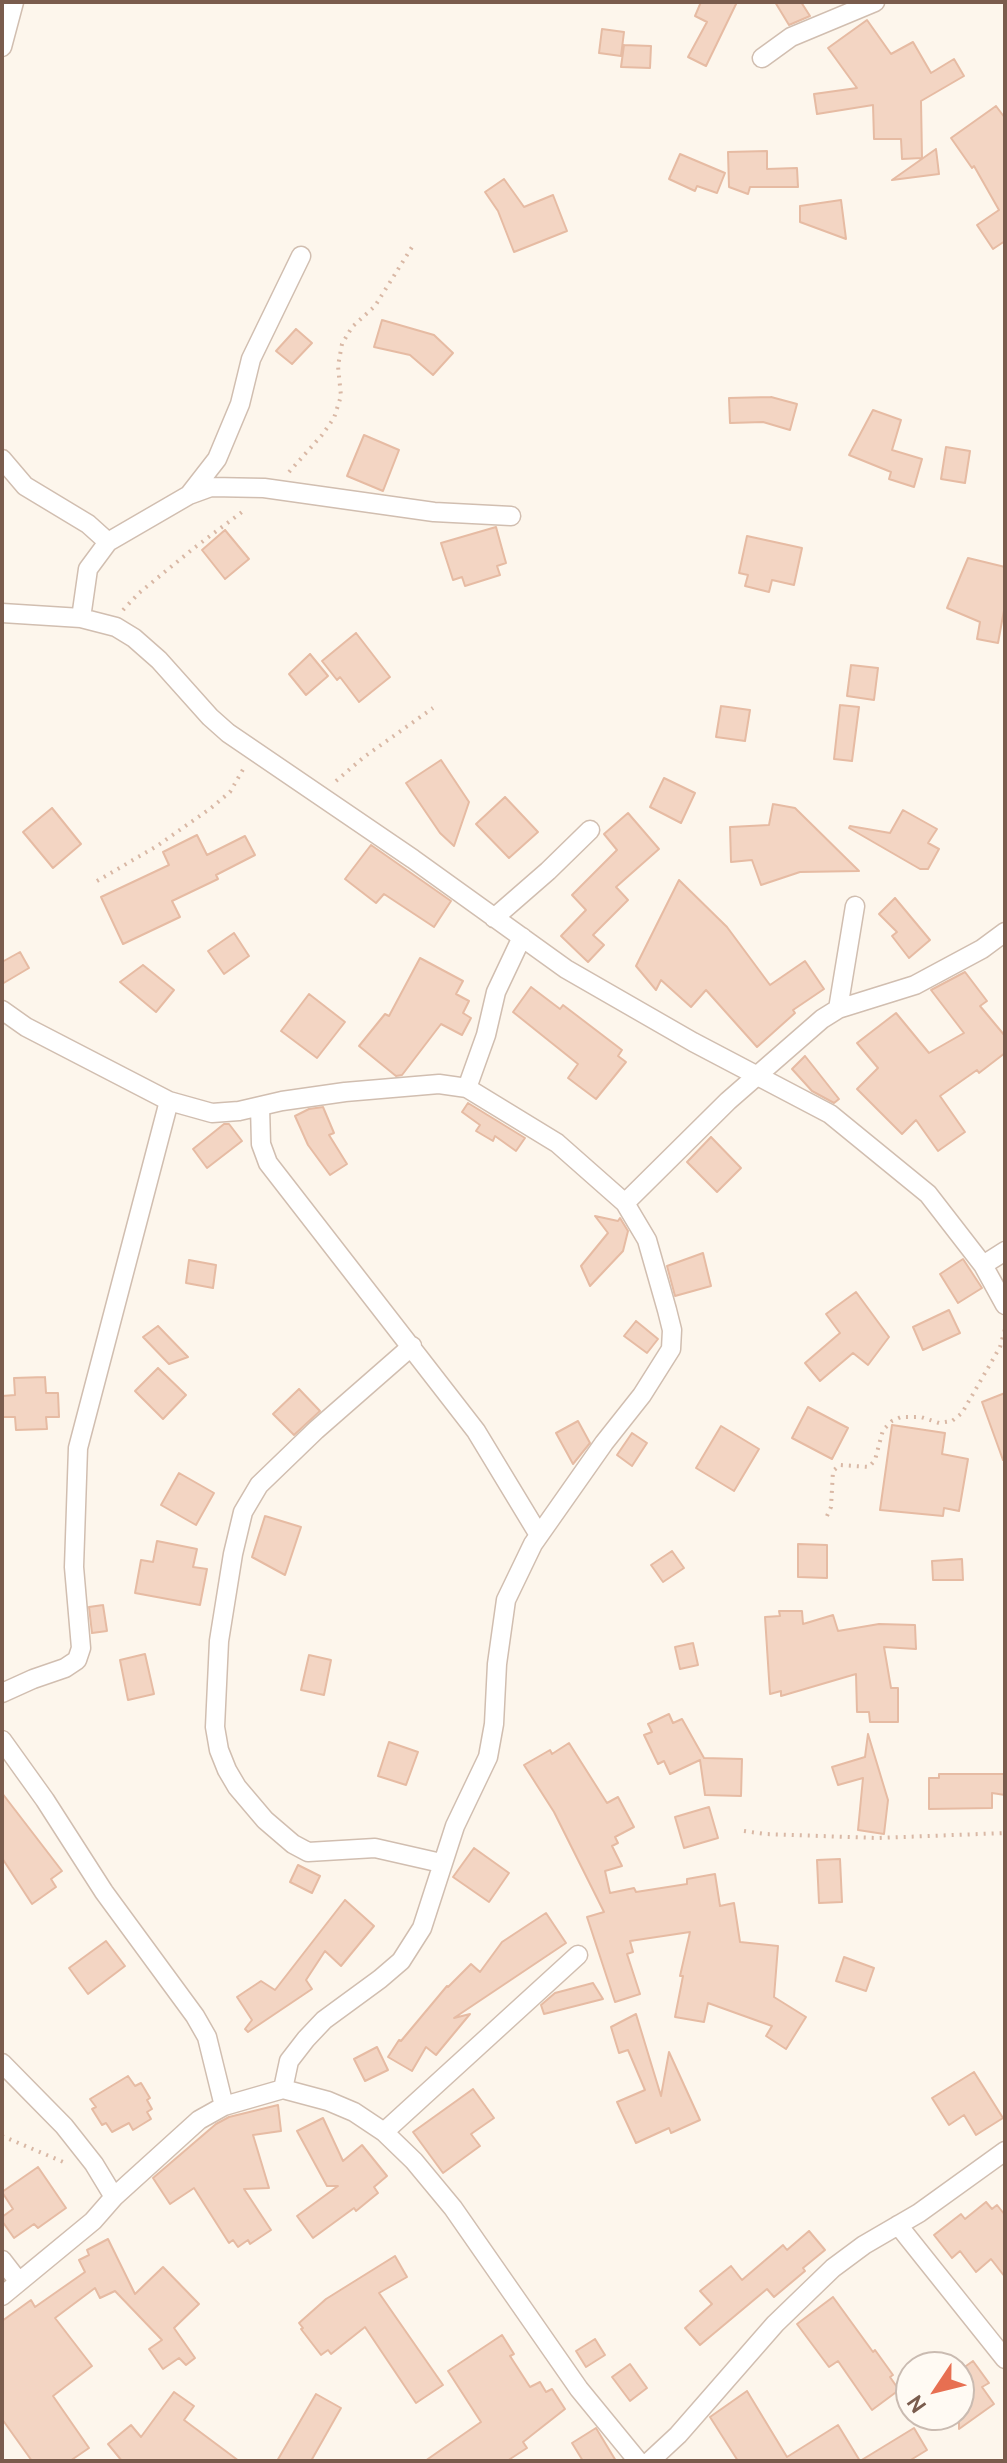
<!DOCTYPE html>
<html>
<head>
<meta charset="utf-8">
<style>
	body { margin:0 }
	#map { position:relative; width:1007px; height:2463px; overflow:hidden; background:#fdf6ec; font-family:Cabin,sans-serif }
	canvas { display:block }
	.frame { position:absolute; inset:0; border:4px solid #7a5c4d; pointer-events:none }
	.north { position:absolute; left:895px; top:2351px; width:80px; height:80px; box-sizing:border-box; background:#fffaf3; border:2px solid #cabbb1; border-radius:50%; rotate:235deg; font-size:22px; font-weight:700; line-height:32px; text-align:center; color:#7a5c4d }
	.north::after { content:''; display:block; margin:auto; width:28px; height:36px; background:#e76f51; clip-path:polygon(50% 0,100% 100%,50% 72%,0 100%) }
</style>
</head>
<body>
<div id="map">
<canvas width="1007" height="2463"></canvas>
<div class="frame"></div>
<div class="north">N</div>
</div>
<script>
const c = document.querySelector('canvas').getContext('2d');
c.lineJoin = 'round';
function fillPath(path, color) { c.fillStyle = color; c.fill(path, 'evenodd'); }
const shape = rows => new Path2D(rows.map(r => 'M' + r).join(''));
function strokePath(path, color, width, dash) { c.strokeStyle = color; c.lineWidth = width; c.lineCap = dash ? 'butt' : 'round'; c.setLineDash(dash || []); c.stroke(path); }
const building = shape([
	[701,2,737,2,706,66,688,57,707,22,695,16,701,2],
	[775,2,801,2,810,16,789,25,775,2],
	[867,20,891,54,913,42,931,73,954,59,964,76,921,101,922,158,902,159,901,139,874,139,873,105,817,114,814,94,857,88,828,48,867,20],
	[602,29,624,32,621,56,599,53,602,29],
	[624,45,651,46,650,68,621,67,624,45],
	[996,106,1005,118,1005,241,993,249,977,225,999,210,974,166,972,168,951,138,996,106],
	[936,149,939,174,892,180,936,149],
	[767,151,767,169,797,168,798,187,750,187,748,194,729,187,728,152,767,151],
	[680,154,725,173,717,193,697,186,695,191,669,179,680,154],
	[504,179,524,207,553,195,567,231,514,252,498,211,485,192,504,179],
	[841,200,846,239,800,222,800,206,841,200],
	[382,320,434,335,453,353,433,375,410,355,374,347,382,320],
	[296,329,312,343,292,364,276,351,296,329],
	[771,397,797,404,790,430,763,422,730,423,729,398,771,397],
	[873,410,901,420,892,450,922,459,914,487,889,479,891,472,849,455,873,410],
	[364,435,399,450,383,491,347,476,364,435],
	[946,447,970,451,965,483,941,479,946,447],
	[496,527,506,563,497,566,500,575,465,586,462,577,453,580,441,543,496,527],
	[225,530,249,559,225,579,202,550,225,530],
	[747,536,802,548,794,585,772,580,769,592,745,586,748,575,739,573,747,536],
	[968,558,1005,567,1005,605,998,643,977,639,980,622,947,608,968,558],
	[356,633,390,677,359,702,340,677,337,680,322,661,356,633],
	[310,654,328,676,306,695,289,674,310,654],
	[851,665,878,668,874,700,847,696,851,665],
	[840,705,859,707,852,761,834,759,840,705],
	[721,706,750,710,745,741,716,737,721,706],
	[441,760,469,802,454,846,440,833,406,783,441,760],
	[664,778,695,793,681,823,650,807,664,778],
	[505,797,538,832,509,858,476,824,505,797],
	[773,804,795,808,859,871,800,872,761,885,752,860,731,862,730,827,769,825,773,804],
	[52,808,81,844,53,868,23,832,52,808],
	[903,810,937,829,928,843,939,849,928,869,920,869,849,828,850,826,890,833,903,810],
	[628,813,659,849,616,887,628,900,593,935,604,945,588,962,561,936,586,910,572,895,617,850,604,834,628,813],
	[197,835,207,855,245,836,255,855,216,875,218,879,172,901,180,917,123,944,101,897,169,865,163,852,197,835],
	[371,845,451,901,434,927,384,894,376,903,345,879,371,845],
	[679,880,727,927,770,985,805,961,824,989,793,1010,795,1013,757,1047,706,990,691,1007,661,980,656,990,636,966,679,880],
	[895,898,930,940,909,958,892,936,897,932,879,914,895,898],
	[234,933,249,956,224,974,208,951,234,933],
	[20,952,29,968,2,984,2,962,20,952],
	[420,958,463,981,456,994,469,1001,463,1013,471,1018,462,1035,441,1024,402,1075,396,1076,359,1046,385,1014,389,1016,420,958],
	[143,965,174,990,156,1012,120,982,143,965],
	[965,972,987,1001,980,1006,1005,1036,1005,1053,979,1073,977,1070,940,1096,965,1132,938,1151,916,1120,902,1134,857,1089,878,1068,857,1043,896,1013,929,1053,964,1033,931,990,965,972],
	[531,987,560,1009,563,1005,622,1050,618,1056,626,1062,596,1099,568,1078,578,1064,513,1012,531,987],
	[309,994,345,1022,317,1058,281,1031,309,994],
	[805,1056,839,1099,834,1103,812,1091,792,1069,805,1056],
	[468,1103,525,1138,516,1151,495,1136,493,1141,476,1131,480,1125,462,1112,468,1103],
	[323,1107,334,1133,329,1135,347,1164,330,1175,308,1145,295,1116,309,1109,323,1107],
	[224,1124,229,1124,242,1141,207,1168,193,1149,224,1124],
	[711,1137,741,1168,717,1192,687,1162,711,1137],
	[595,1216,618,1221,620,1218,628,1231,623,1251,590,1286,581,1266,608,1233,595,1216],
	[703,1253,711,1286,675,1296,667,1266,703,1253],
	[963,1259,982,1288,958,1303,940,1274,963,1259],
	[189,1260,216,1265,213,1288,186,1283,189,1260],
	[856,1292,889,1337,868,1365,853,1353,820,1381,805,1363,840,1333,826,1314,856,1292],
	[949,1310,960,1333,923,1350,913,1327,949,1310],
	[636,1321,658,1339,647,1353,624,1336,636,1321],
	[158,1326,188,1357,169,1364,143,1337,158,1326],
	[158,1368,186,1395,163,1419,135,1391,158,1368],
	[45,1377,46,1393,58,1393,59,1417,46,1417,47,1429,16,1430,15,1417,2,1417,2,1396,15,1395,14,1378,45,1377],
	[299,1389,320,1411,294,1435,273,1414,299,1389],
	[1005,1393,1005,1459,1003,1460,982,1402,1005,1393],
	[808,1407,848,1428,832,1459,792,1438,808,1407],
	[578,1421,590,1443,573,1464,556,1433,578,1421],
	[892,1425,945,1433,942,1454,968,1459,959,1511,944,1508,943,1516,880,1510,892,1425],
	[721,1426,759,1449,734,1491,696,1468,721,1426],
	[632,1433,647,1443,632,1466,617,1455,632,1433],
	[179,1473,214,1493,196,1525,161,1505,179,1473],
	[265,1516,301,1527,285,1575,252,1557,265,1516],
	[157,1541,197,1549,193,1567,207,1569,200,1605,135,1593,141,1560,153,1562,157,1541],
	[798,1544,827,1545,827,1578,798,1577,798,1544],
	[672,1551,684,1568,663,1582,651,1565,672,1551],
	[962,1559,963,1580,933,1580,932,1561,962,1559],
	[103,1605,107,1631,92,1633,89,1607,103,1605],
	[779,1611,802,1611,803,1624,833,1615,838,1631,879,1624,915,1625,916,1649,884,1647,891,1688,898,1688,898,1722,870,1722,869,1712,857,1712,856,1674,781,1696,781,1691,770,1694,765,1617,780,1616,779,1611],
	[693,1643,698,1665,680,1669,675,1647,693,1643],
	[145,1654,154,1694,128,1700,120,1660,145,1654],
	[309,1655,331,1660,324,1695,301,1690,309,1655],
	[669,1714,673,1723,682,1719,704,1758,742,1759,741,1796,705,1795,700,1760,670,1774,664,1761,658,1764,644,1735,652,1732,648,1724,669,1714],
	[868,1734,888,1800,884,1834,858,1830,863,1778,838,1785,832,1767,865,1757,868,1734],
	[389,1742,418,1752,406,1785,378,1776,389,1742],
	[569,1743,607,1803,618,1797,634,1827,615,1837,618,1843,612,1846,622,1866,605,1871,610,1893,634,1888,636,1892,687,1884,687,1879,715,1874,720,1906,734,1903,740,1942,778,1946,774,1997,806,2017,786,2049,766,2036,772,2026,708,2003,704,2022,675,2017,683,1976,680,1976,690,1932,630,1941,633,1952,627,1954,640,1994,615,2002,587,1917,604,1912,554,1812,524,1765,550,1750,552,1754,569,1743],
	[939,1774,1005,1774,1005,1795,992,1793,992,1808,929,1809,929,1778,939,1778,939,1774],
	[2,1793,62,1871,51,1879,56,1887,32,1904,2,1858,2,1793],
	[709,1807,718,1838,684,1848,675,1817,709,1807],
	[474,1848,509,1873,489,1902,453,1877,474,1848],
	[840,1859,842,1902,819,1903,817,1860,840,1859],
	[298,1865,320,1876,312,1893,290,1882,298,1865],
	[345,1900,374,1926,341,1966,325,1951,306,1980,312,1989,248,2032,245,2029,252,2020,237,1997,261,1981,275,1990,345,1900],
	[546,1913,566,1943,454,2018,470,2014,436,2055,426,2047,412,2071,388,2057,399,2040,401,2041,447,1986,448,1987,471,1964,480,1972,502,1942,546,1913],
	[106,1941,125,1966,88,1994,69,1968,106,1941],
	[844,1957,874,1968,866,1991,836,1981,844,1957],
	[593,1983,603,1999,544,2014,541,2005,555,1993,593,1983],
	[636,2014,661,2096,669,2052,700,2120,671,2133,669,2128,636,2143,617,2102,645,2090,628,2050,619,2053,611,2027,636,2014],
	[377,2047,388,2070,365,2081,354,2059,377,2047],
	[974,2072,1003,2118,976,2135,964,2115,949,2125,932,2098,974,2072],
	[128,2076,135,2086,141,2083,150,2098,147,2100,152,2109,147,2112,151,2119,133,2130,129,2123,112,2132,106,2123,102,2125,92,2109,96,2107,90,2099,128,2076],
	[473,2089,494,2118,471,2134,480,2146,443,2173,413,2132,473,2089],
	[278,2105,281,2131,253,2135,269,2188,244,2189,271,2230,250,2244,248,2240,238,2247,233,2240,229,2243,194,2188,170,2204,153,2178,216,2124,229,2117,278,2105],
	[323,2118,343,2161,362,2145,387,2176,374,2187,378,2193,356,2211,354,2208,313,2238,297,2216,338,2186,327,2186,297,2131,323,2118],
	[38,2167,66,2208,38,2228,34,2224,14,2238,2,2221,2,2217,13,2209,2,2192,38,2167],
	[986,2202,992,2209,997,2205,1005,2215,1005,2277,991,2259,976,2272,960,2251,952,2258,934,2235,961,2214,965,2219,986,2202],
	[809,2231,825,2250,803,2268,805,2271,774,2297,767,2289,700,2345,685,2328,712,2304,700,2291,731,2266,742,2280,783,2245,787,2250,809,2231],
	[108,2239,135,2294,163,2267,199,2304,174,2328,195,2358,186,2365,179,2358,163,2369,149,2349,162,2340,115,2291,100,2298,95,2288,55,2318,92,2366,53,2396,89,2448,70,2461,32,2461,2,2419,2,2321,31,2300,35,2307,85,2272,79,2260,89,2255,87,2250,108,2239],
	[395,2256,407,2277,379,2293,443,2385,416,2403,365,2327,331,2354,328,2350,321,2355,301,2329,303,2328,299,2323,326,2299,395,2256],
	[833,2297,873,2352,875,2350,893,2375,890,2377,899,2390,872,2410,838,2361,829,2367,797,2324,833,2297],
	[502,2335,514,2354,510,2356,530,2387,540,2382,546,2392,552,2389,565,2409,523,2442,527,2448,507,2461,425,2461,481,2422,448,2371,502,2335],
	[595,2339,605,2355,586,2367,576,2351,595,2339],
	[973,2361,989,2383,982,2387,994,2404,959,2429,959,2371,973,2361],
	[630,2364,647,2388,630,2401,612,2377,630,2364],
	[747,2391,787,2457,838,2425,860,2461,914,2428,927,2450,909,2461,738,2461,710,2417,747,2391],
	[174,2392,194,2406,184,2420,239,2461,122,2461,108,2444,131,2425,141,2437,174,2392],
	[316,2394,341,2408,311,2461,277,2461,316,2394],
	[596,2428,616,2461,583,2461,572,2443,596,2428]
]);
fillPath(building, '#f3d5c3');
strokePath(building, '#e6bba3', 2);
const street = shape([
	[2,47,14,2],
	[762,58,791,37,875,2],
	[2,459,25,486,88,524,108,542],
	[189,495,217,459,240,404,251,359,301,256],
	[2,613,81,618,116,627,134,638,159,660,210,717,228,733,413,859,566,969,693,1042,830,1114,928,1194,983,1265,1005,1305],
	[81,618,88,569,108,542,189,495,211,487,264,488,434,512,511,516],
	[494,918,548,871,590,830],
	[838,1009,855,906],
	[2,1010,26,1027,169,1101,212,1113,239,1111,282,1101,345,1092,439,1084,467,1088,557,1143,625,1203,647,1240,667,1310,672,1330,671,1349,642,1395,604,1443,533,1544,506,1600,497,1664,494,1724,488,1757,455,1826,422,1928,401,1961,380,1979,324,2020,306,2039,289,2061,283,2089],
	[467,1088,486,1035,496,992,522,937],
	[260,1106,261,1144,268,1163,476,1431,539,1535],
	[625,1203,728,1101,822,1019,838,1009,915,985,982,949,1005,932],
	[983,1265,1005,1251],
	[412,1346,316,1430,259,1485,243,1512,233,1554,219,1641,215,1727,219,1750,227,1770,237,1787,265,1820,293,1844,308,1852,375,1848,441,1863],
	[2,1693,33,1679,65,1668,77,1660,81,1648,74,1567,78,1448,169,1101],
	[2,1740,45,1800,104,1892,195,2016,207,2037,224,2106],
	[2,2063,64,2126,94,2164,114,2197],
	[384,2132,578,1955],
	[898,2225,1005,2359],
	[2,2260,19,2282],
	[2,2296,93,2221,114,2197,199,2120,224,2106,283,2089,328,2101,354,2112,384,2132,414,2161,453,2208,579,2389,638,2461],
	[650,2461,678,2435,775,2324,833,2268,864,2245,919,2213,1005,2151]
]);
strokePath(street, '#d1beb0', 21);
strokePath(shape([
	[289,472,322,435,334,418,341,396,338,366,342,344,352,327,375,306,412,247],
	[123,610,139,593,194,548,246,509],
	[336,781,364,757,433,708],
	[97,881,157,846,211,808,230,792,245,766],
	[827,1516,831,1507,833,1471,840,1465,869,1467,875,1460,883,1430,892,1421,901,1417,921,1417,939,1423,952,1421,962,1413,1000,1347,1005,1329],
	[744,1831,765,1834,877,1838,1005,1833],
	[2,2136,68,2164]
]), '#d9b8a5', 4, [2, 6]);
strokePath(street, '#fff', 18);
</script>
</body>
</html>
